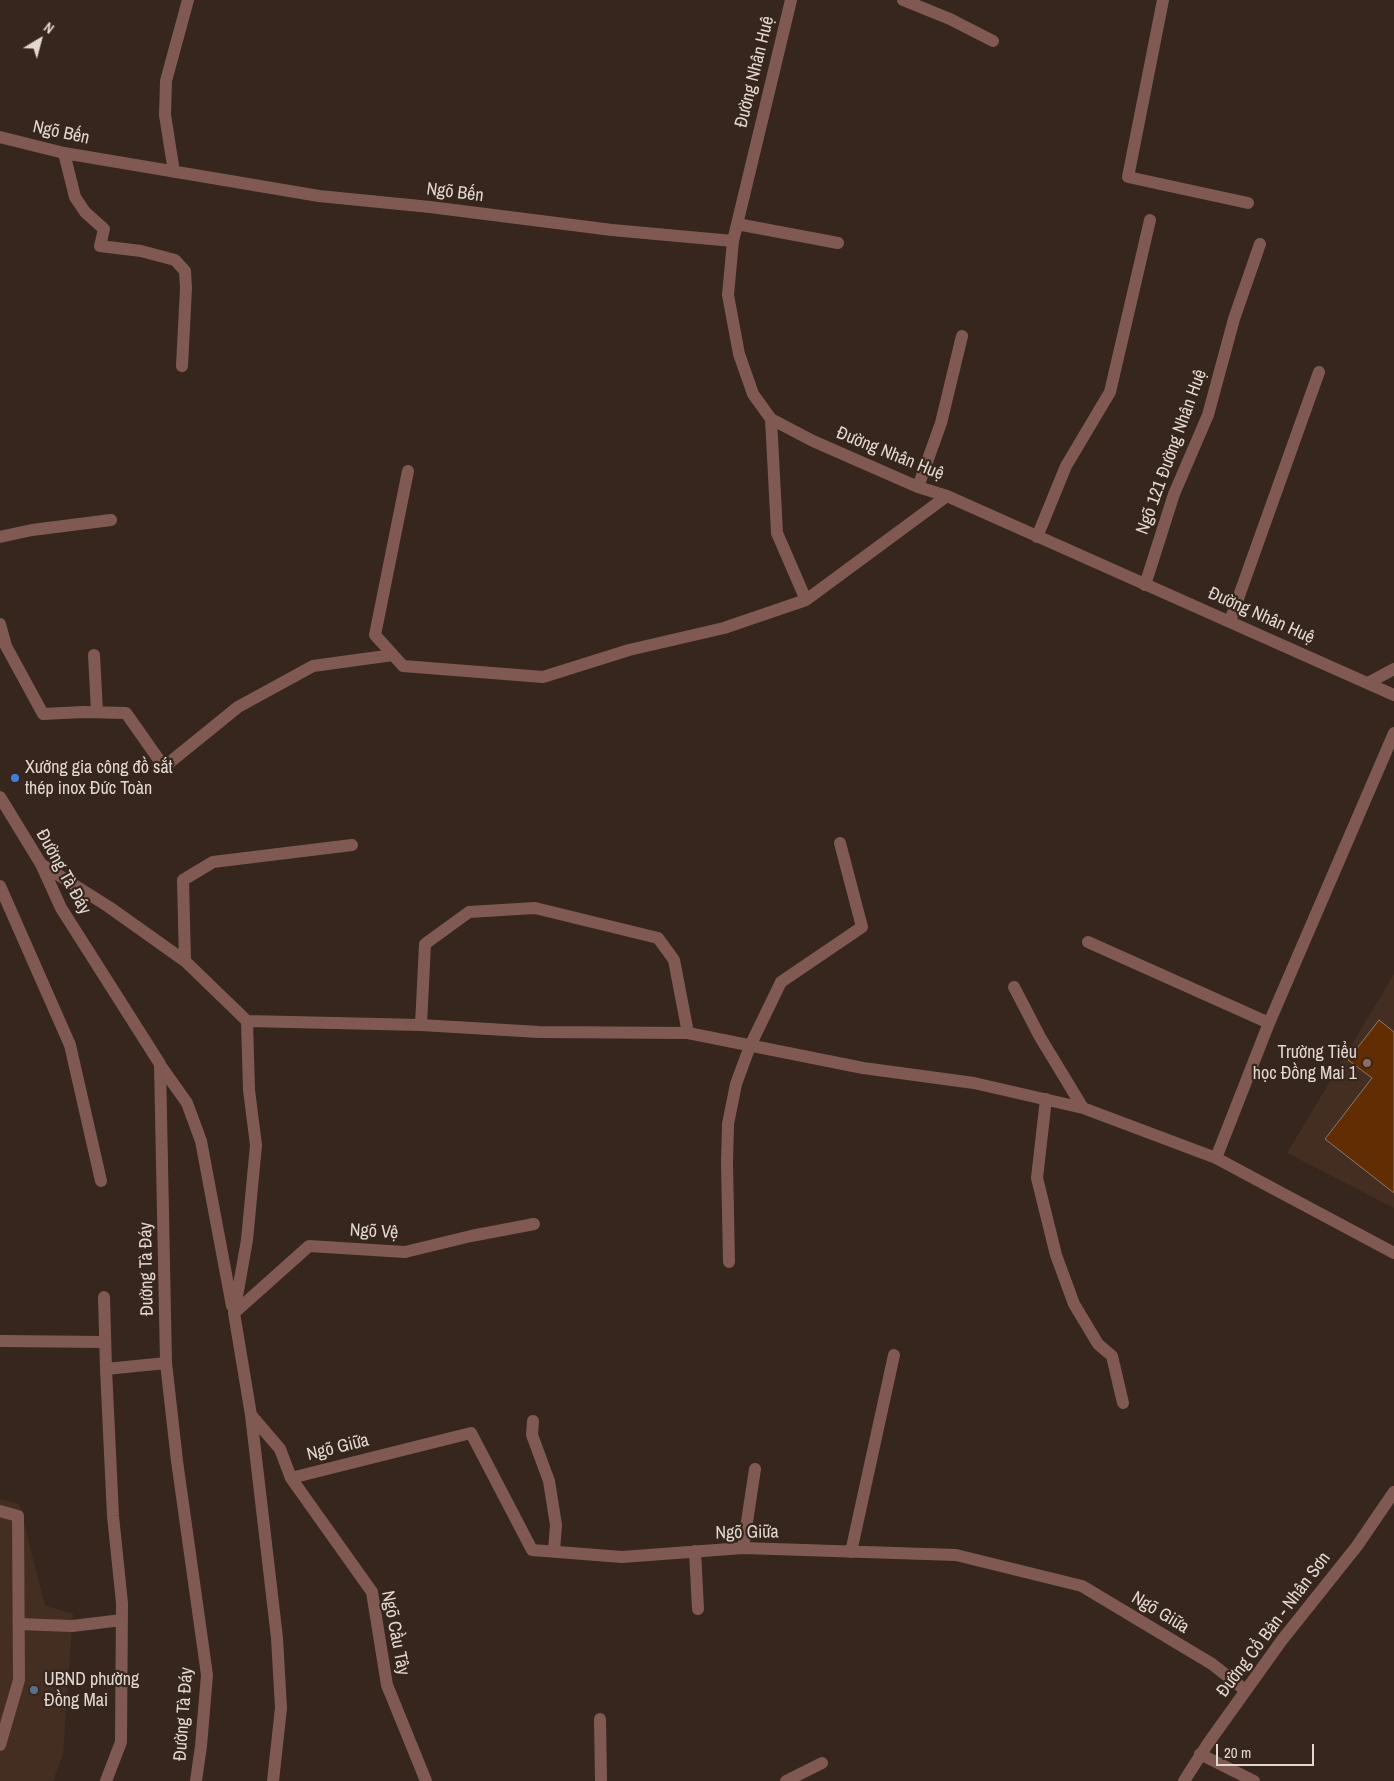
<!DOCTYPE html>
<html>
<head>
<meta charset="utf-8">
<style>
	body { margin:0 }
	#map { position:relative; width:1394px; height:1781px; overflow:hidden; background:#36261d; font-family:"Archivo Narrow",sans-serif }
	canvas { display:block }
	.north { position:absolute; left:15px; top:15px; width:50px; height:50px; -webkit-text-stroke:4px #36261d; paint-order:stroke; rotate:37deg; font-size:14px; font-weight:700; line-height:20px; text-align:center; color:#e2d7d1 }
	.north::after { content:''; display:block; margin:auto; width:18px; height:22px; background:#e2d7d1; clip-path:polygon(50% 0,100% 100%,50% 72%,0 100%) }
	.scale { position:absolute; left:1216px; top:1744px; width:98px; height:22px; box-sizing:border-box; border:2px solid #e2d7d1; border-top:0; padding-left:6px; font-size:15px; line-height:18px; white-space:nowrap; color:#e2d7d1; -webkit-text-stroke:4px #36261d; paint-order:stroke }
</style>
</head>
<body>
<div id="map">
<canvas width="1394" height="1781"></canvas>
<div class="north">N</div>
<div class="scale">20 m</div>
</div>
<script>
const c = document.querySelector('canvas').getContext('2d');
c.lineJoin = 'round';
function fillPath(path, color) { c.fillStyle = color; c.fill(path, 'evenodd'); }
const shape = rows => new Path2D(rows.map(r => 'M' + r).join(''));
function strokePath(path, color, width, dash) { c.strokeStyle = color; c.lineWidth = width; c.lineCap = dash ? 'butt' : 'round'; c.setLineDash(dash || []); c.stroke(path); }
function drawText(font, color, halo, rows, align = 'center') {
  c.font = font + ' "Archivo Narrow",sans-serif'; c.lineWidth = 4.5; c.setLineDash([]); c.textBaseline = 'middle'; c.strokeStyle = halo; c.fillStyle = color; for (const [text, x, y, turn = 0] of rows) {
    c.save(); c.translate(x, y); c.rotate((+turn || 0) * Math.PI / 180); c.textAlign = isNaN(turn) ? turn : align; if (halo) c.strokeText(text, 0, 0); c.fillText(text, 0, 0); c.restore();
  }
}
fillPath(shape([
	[1394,974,1394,1208,1287,1153],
	[0,1499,19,1504,45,1605,73,1614,63,1755,53,1781,0,1781]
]), '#432e21');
const building = shape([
	[1379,1020,1394,1032,1394,1193,1325,1139,1372,1078,1348,1060,1379,1020]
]);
fillPath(building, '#632d03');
strokePath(building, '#8b786d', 1);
strokePath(shape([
	[791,0,733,241,728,295,739,354,753,394,771,419,813,441,918,487,947,496,1394,695],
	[903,0,950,19,993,41],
	[1163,0,1128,177,1248,203],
	[0,137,64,153,319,196,430,207,612,230,733,241],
	[64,153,75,197,85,212,104,229,100,246,141,251,175,260,185,271,186,288,182,366],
	[174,172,165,115,166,81,188,0],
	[737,224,838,243],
	[771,419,777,533,806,600],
	[408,471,375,635,403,666,543,677,629,650,724,628,806,600,947,496],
	[918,487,941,423,962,336],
	[0,537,32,530,111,520],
	[1037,537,1066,466,1110,392,1150,220],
	[1145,585,1174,494,1208,415,1234,319,1260,244],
	[1230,621,1319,372],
	[0,624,6,646,43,714,84,712,126,713,164,767,238,707,313,666,393,655],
	[94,655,97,712],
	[1368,683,1394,669],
	[0,797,41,864,61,908,160,1064,166,1363,177,1461,207,1675,201,1746,196,1781],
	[41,864,109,907,185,961,247,1021,249,1090,256,1145,247,1240,234,1313,251,1415,277,1638,281,1708,273,1781],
	[0,886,70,1045,101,1181],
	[1088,942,1269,1023],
	[185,961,183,880,213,862,352,845],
	[1014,987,1040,1037,1083,1108],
	[247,1021,421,1025,539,1032,688,1033,863,1068,974,1083,1083,1108,1216,1158,1394,1253],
	[421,1025,425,944,469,912,535,908,658,938,674,960,688,1033],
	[160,1065,187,1103,201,1141,232,1306],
	[1046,1099,1037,1178,1056,1255,1074,1304,1098,1344,1112,1356,1123,1403],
	[1216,1158,1269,1023,1394,733],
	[729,1262,727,1163,728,1124,736,1084,750,1046,781,982,862,927,840,843],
	[104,1297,106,1369],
	[234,1313,309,1246,405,1252,471,1236,534,1224],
	[0,1341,105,1342],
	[251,1415,280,1449,291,1478,372,1592,387,1685,426,1781],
	[533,1421,532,1435,549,1481,556,1525,554,1551],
	[291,1478,471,1433,532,1550,622,1557,743,1548,956,1555,1082,1586,1212,1664,1245,1690],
	[0,1511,18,1516,19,1680,0,1745],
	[743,1548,755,1469],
	[695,1551,698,1609],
	[851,1552,894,1355],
	[19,1624,72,1626,122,1620],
	[600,1719,601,1781],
	[1200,1754,1254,1781],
	[106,1781,121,1742,122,1603,113,1516,106,1369,166,1363],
	[786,1781,822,1763],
	[1184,1781,1209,1742,1282,1640,1357,1546,1394,1492]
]), '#805a52', 12);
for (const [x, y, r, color] of [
	[15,778,5,"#3f7fe0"],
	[1367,1063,5,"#8d6e63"],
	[34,1690,5,"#5c6f8a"]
]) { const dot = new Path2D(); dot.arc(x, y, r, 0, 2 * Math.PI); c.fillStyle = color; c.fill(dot); strokePath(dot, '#36261d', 2); }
drawText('18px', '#e2d7d1', '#36261d', [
	["Đường Nhân Huệ",755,72,-76],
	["Ngõ Bến",61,133,12],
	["Ngõ Bến",455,193,7],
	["Ngõ 121 Đường Nhân Huệ",1172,452,-70],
	["Đường Nhân Huệ",890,454,22],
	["Đường Nhân Huệ",1261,616,24],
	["Đường Tà Đáy",63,872,61],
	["Ngõ Vệ",374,1232,3],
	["Đường Tà Đáy",147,1269,-91],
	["Ngõ Giữa",338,1448,-14],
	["Ngõ Giữa",747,1533,-1],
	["Ngõ Giữa",1160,1613,31],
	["Đường Cổ Bản - Nhân Sơn",1274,1625,-53],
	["Ngõ Cầu Tây",395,1633,79],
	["Đường Tà Đáy",184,1714,-86]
]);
drawText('18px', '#e2d7d1', '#36261d', [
	["Xưởng gia công đồ sắt",25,768],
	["thép inox Đức Toàn",25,789],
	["Trường Tiểu",1357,1053,"right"],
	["học Đồng Mai 1",1357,1074,"right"],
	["UBND phường",44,1680],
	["Đồng Mai",44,1701]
], 'left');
</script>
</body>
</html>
